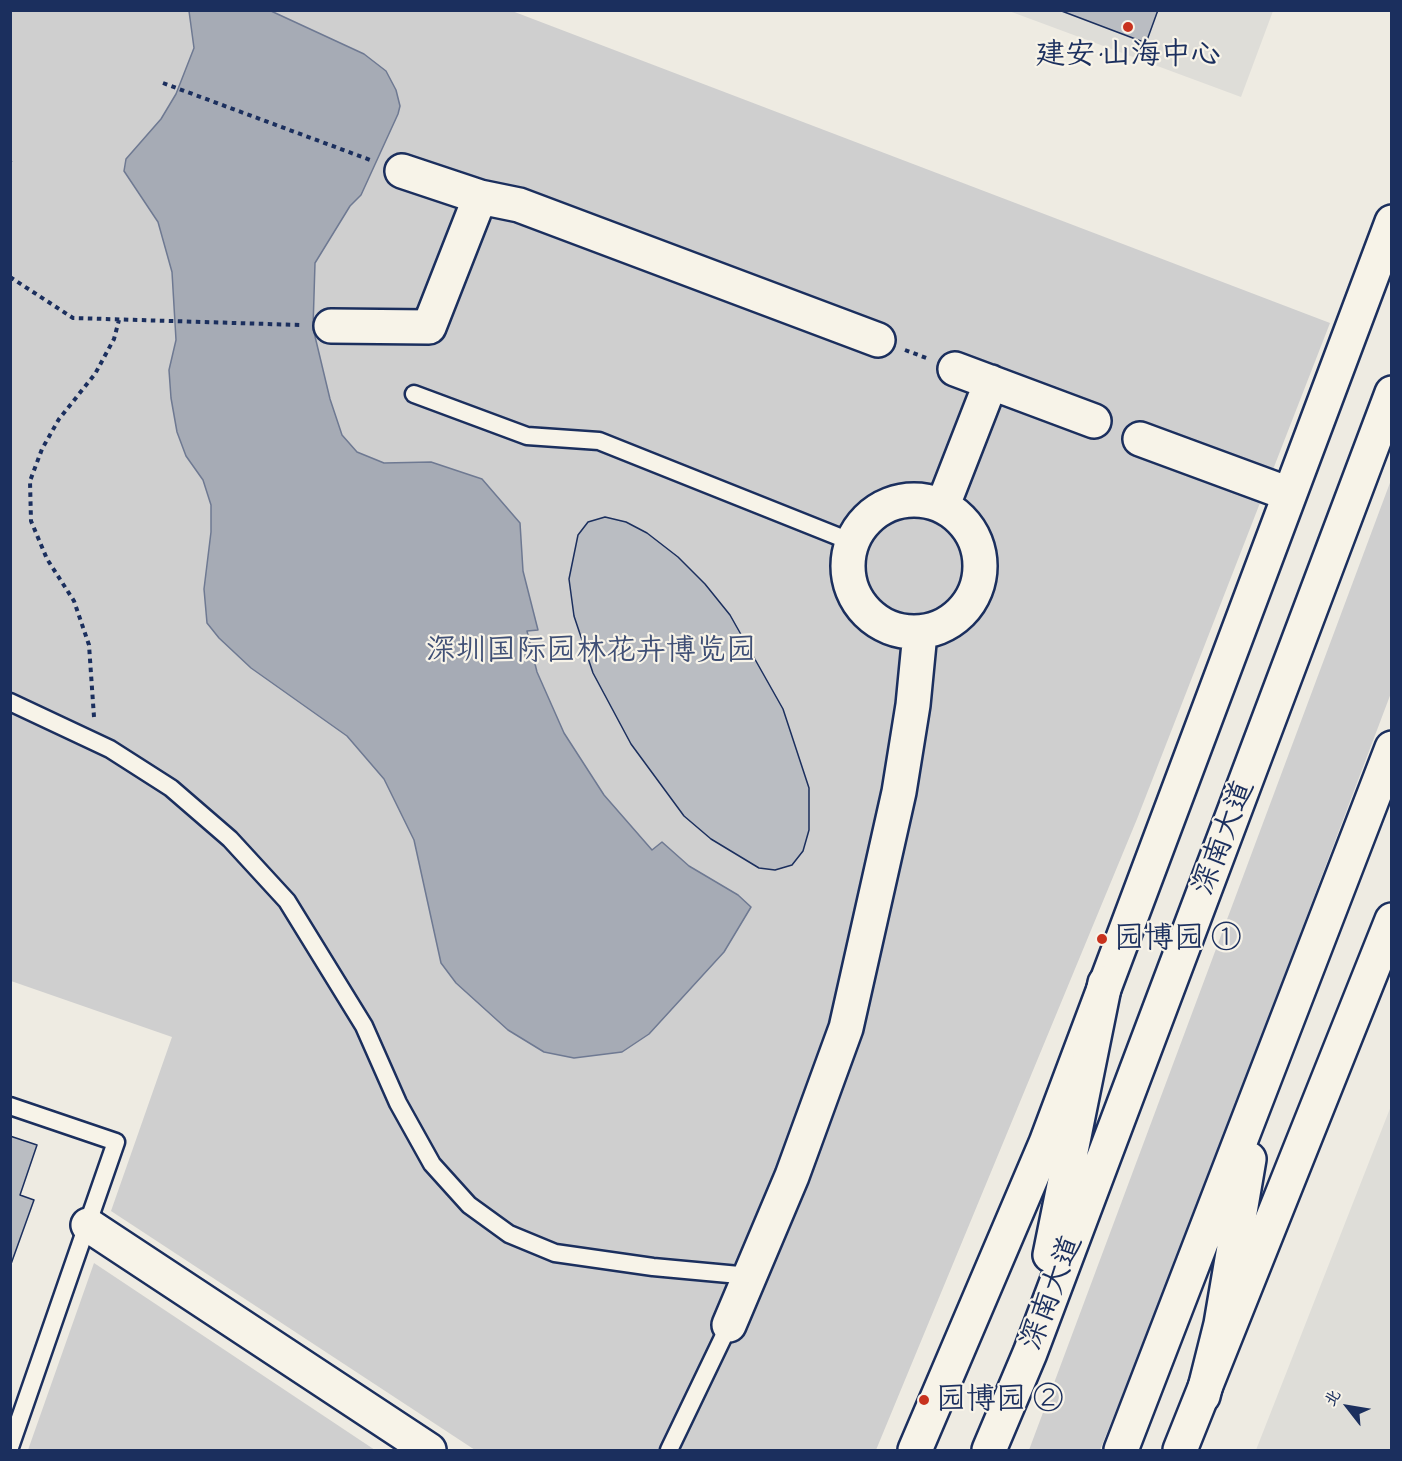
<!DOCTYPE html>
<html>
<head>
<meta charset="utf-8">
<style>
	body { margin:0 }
	#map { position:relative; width:1402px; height:1461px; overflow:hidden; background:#eeebe2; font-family:Caveat,"LXGW WenKai TC",sans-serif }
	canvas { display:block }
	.frame { position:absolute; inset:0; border:12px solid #1b2f5e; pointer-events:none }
	.north { position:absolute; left:1318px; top:1377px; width:60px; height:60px; -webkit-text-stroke:4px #f7f3e8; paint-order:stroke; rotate:301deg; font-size:16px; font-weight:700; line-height:24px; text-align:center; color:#1b2f5e }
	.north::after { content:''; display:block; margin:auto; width:21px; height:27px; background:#1b2f5e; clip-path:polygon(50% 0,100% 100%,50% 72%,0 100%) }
</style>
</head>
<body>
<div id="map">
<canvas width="1402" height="1461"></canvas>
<div class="frame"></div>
<div class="north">北</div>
</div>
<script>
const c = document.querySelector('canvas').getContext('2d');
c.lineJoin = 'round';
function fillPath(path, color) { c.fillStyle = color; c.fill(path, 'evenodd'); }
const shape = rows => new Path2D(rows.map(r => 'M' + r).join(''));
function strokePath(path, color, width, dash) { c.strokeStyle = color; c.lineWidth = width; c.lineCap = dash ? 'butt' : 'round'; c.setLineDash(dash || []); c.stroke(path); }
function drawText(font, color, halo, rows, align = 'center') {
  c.font = font + ' Caveat,"LXGW WenKai TC",sans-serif'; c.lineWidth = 4.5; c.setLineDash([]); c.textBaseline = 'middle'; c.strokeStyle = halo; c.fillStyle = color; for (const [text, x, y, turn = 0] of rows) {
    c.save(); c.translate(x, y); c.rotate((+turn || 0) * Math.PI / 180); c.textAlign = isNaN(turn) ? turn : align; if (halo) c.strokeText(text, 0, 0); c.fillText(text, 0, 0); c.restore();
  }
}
fillPath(shape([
	[1009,11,1273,11,1241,97],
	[1391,1106,1391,1450,1256,1450]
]), '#deddd8');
fillPath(shape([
	[11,11,512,11,1330,323,1137,819,876,1450,475,1450,111,1211,172,1037,11,981],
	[1391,480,1391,693,1177,1259,1100,1450,1029,1450],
	[94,1263,375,1450,28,1450]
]), '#cfcfcf');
const water = shape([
	[189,11,271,11,364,54,386,71,396,90,400,106,398,114,361,195,350,206,315,263,313,328,330,399,342,435,357,452,384,463,431,462,482,479,520,523,523,571,538,630,527,631,537,672,564,733,604,795,652,850,662,842,689,866,738,895,751,907,724,952,649,1034,622,1052,574,1058,544,1052,508,1030,456,983,441,963,414,840,384,779,347,736,251,668,219,638,207,623,204,589,211,532,211,505,203,480,186,456,177,432,171,398,169,370,176,340,172,272,158,222,124,171,126,159,161,119,176,94,194,48,189,11]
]);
fillPath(water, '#a6abb5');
strokePath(water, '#6e7992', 1.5);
const building = shape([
	[1059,10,1158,10,1146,43,1059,10],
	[605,517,626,522,647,533,678,557,705,584,730,615,783,709,809,788,809,830,803,851,792,865,775,870,759,868,711,839,684,816,631,744,593,673,574,616,569,579,578,535,588,522,605,517],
	[10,1136,37,1145,20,1195,34,1200,11,1264,10,1136]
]);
fillPath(building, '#babdc2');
strokePath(building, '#1b2f5e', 1.5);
const lane = shape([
	[414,394,527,436,599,441,852,542],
	[10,702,110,749,171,788,230,839,287,901,364,1026,398,1103,432,1164,469,1205,509,1234,555,1253,653,1267,750,1276],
	[10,1106,116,1142,10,1447],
	[669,1450,729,1325]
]);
const street = shape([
	[402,171,480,197,519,205,878,340],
	[331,326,429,327,480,197],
	[955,369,1094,421],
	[1140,439,1289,494],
	'848 566a66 66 0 1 1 132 0a66 66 0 1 1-132 0Z',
	[943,505,991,382],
	[88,1225,429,1450],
	[729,1325,792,1176,846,1028,899,792,913,705,920,633]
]);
const secondary = shape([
	[915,1450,1046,1143,1392,222],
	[1180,1450,1392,920]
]);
const primary = shape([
	[1050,1255,1105,983],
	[1203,1396,1221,1324,1249,1159],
	[989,1450,1030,1353,1392,393],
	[1121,1450,1392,748]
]);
strokePath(lane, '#1b2f5e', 21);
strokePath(street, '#1b2f5e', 38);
strokePath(secondary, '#1b2f5e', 38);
strokePath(primary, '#1b2f5e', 38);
strokePath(shape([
	[163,83,373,161],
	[10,161,11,160],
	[10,277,73,318,300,325],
	[905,350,929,359],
	[94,717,89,645,74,601,47,559,31,521,30,481,42,449,59,419,95,374,114,339,119,320]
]), '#1b2f5e', 4, [4.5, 4.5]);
strokePath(lane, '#f7f3e8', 16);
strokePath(street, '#f7f3e8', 33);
strokePath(secondary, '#f7f3e8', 33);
strokePath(primary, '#f7f3e8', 33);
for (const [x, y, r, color] of [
	[1128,27,6,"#c8321e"],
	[1102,939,6,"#c8321e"],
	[924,1400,6,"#c8321e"]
]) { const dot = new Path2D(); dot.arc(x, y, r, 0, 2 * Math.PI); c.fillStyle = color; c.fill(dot); strokePath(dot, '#f7f3e8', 2); }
drawText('30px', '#1b2f5e', '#f7f3e8', [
	["建安·山海中心",1128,55,"center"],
	["园博园 ①",1114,939],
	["园博园 ②",936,1400]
], 'left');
drawText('30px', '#3f4f75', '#f7f3e8', [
	["深圳国际园林花卉博览园",591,651]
]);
drawText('30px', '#1b2f5e', '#f7f3e8', [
	["深南大道",1224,838,-69],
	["深南大道",1052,1293,-69]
]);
</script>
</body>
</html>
